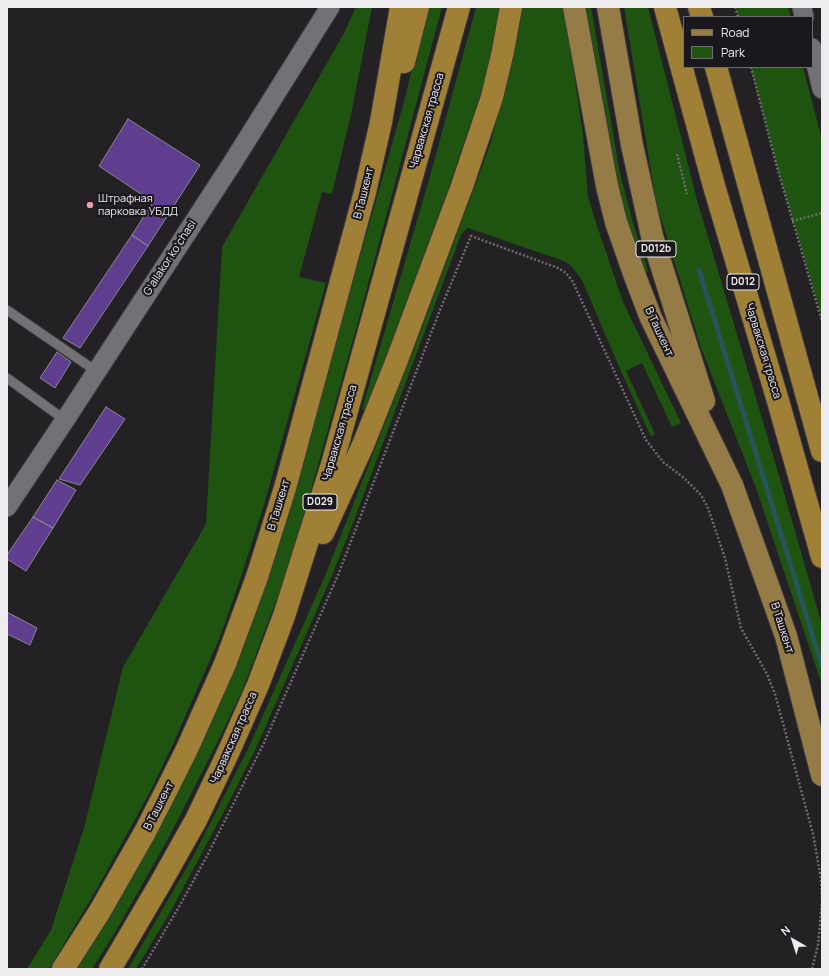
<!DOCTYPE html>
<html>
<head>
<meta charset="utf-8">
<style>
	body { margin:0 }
	#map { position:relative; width:829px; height:976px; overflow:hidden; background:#242125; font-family:Manrope,sans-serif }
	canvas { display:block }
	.frame { position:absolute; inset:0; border:8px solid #eeecef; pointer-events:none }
	.legend { position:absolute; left:683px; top:16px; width:130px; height:52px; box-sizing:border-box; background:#1a181c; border:1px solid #6f6d70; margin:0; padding:5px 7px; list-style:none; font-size:12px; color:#eeecef }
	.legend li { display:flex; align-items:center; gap:8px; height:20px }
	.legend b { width:20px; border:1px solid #6f6d70 }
	.north { position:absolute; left:773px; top:920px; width:40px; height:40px; -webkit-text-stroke:3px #1a181c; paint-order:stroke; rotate:321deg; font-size:11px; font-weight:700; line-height:16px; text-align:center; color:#eeecef }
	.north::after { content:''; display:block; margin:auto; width:14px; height:18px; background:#eeecef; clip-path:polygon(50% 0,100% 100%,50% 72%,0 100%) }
</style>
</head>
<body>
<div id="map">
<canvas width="829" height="976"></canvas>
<div class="frame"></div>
<ul class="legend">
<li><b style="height:5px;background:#957c46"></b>Road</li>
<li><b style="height:11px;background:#1e5310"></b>Park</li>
</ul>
<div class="north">N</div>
</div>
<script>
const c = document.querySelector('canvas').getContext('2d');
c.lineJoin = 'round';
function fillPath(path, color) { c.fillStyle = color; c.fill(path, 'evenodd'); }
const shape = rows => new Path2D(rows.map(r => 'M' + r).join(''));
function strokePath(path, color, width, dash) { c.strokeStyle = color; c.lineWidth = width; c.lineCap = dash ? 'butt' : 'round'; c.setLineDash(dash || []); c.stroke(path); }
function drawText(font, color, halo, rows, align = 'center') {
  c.font = font + ' Manrope,sans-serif'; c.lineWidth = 4; c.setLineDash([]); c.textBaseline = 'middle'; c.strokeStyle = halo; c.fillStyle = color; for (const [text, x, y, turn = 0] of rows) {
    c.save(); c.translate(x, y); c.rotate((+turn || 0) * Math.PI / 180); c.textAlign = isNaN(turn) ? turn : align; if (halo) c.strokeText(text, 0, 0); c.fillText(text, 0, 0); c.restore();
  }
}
fillPath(shape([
	[356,7,372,7,352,110,332,194,322,192,299,277,326,283,264,505,240,580,220,637,174,742,151,790,98,887,49,969,27,969,51,930,84,828,123,667,206,524,222,247,344,33],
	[427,7,442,7,358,322,298,536,281,588,242,691,218,741,169,837,116,931,92,969,75,969,232,674,252,623,286,519,346,306,404,102],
	[476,7,502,7,489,69,449,186,366,410,362,409,430,176],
	[520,7,564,7,583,135,588,196,596,223,623,302,681,423,672,427,642,363,626,371,655,434,651,437,619,367,582,280,572,267,566,262,558,259,468,228,465,230,461,235,353,523,330,580,256,748,229,802,172,909,136,969,128,969,195,853,248,749,324,578,347,520,416,344,490,145,501,103],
	[585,7,591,7,620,173,633,223,648,271,645,272,629,225,614,176],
	[624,7,648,7,697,200,780,479,822,625,822,685,756,488,701,348,656,202],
	[736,7,788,7,791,17,738,17],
	[751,67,803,67,822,140,822,317,777,167]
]), '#1e5310');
strokePath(shape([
	[699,270,822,666]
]), '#265559', 5);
const building = shape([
	[128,119,200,165,148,246,132,235,153,202,99,166,128,119],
	[132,235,148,246,80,348,63,338,132,235],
	[57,352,71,362,55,388,40,378,57,352],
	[106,407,125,419,80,485,59,479,106,407],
	[57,480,76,490,53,528,33,517,57,480],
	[33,517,53,528,26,571,7,559,7,555,33,517],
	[7,612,37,628,30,645,7,634,7,612]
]);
fillPath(building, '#5f3e8f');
strokePath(building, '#89888d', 1);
const service = shape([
	[7,310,96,371],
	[7,378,65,420]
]);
const minor = shape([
	[802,7,804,17],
	[812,48,822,89],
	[7,507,65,420,233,162,330,7]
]);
const primary = shape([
	[574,7,607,186,616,222,636,279,651,318,732,485,786,636,822,775],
	[608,7,632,145,652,236,704,401]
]);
const trunk = shape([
	[665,7,714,186,778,401,822,557],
	[699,7,702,17],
	[404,62,418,7],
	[716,67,822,451],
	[323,533,363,445,397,360,462,186,492,97,503,51,511,7],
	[63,969,100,911,145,832,166,791,187,749,225,664,257,577,285,488,365,192,381,122,401,7],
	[110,969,160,884,196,820,228,753,258,685,284,616,333,461,459,7]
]);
strokePath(service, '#3e3c40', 11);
strokePath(minor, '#3e3c40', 21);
strokePath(primary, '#3e3c40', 24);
strokePath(trunk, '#3e3c40', 24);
strokePath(shape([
	[735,7,738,17],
	[751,67,777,167,822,321],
	[677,154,687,194],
	[792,221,822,213],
	[142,969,179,907,208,854,264,743,338,575,440,310,471,236,558,268,566,273,573,282,577,291,646,440,663,462,684,478,701,495,708,508,725,558,741,628,767,674,775,694,813,834,821,879,822,901,818,945,812,969]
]), '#6f6c70', 2.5, [2, 2]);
strokePath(service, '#737175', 9);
strokePath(minor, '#737175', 19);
strokePath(primary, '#957c46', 22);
strokePath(trunk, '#a08036', 22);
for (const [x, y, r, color] of [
	[90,205,4,"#f19ab0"]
]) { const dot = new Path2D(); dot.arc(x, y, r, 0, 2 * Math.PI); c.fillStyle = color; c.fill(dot); strokePath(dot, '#1a181c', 1.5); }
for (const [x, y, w] of [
	[656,249,40],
	[743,282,32],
	[320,502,34]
]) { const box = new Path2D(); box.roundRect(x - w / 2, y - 8, w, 16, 3); c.fillStyle = '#1a181c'; c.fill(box); strokePath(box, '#eeecef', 1); }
drawText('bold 10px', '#eeecef', null, [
	["D012b",656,249],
	["D012",743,282],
	["D029",320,502]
]);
drawText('11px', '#eeecef', '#1a181c', [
	["Чарвакская трасса",427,121,-74],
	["В Ташкент",364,193,-76],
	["Gʻallakor koʻchasi",170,258,-57],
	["В Ташкент",659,332,65],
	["Чарвакская трасса",763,351,73],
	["Чарвакская трасса",340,433,-74],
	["В Ташкент",279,505,-73],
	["В Ташкент",782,628,72],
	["Чарвакская трасса",234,738,-66],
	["В Ташкент",159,806,-63]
]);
drawText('11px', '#eeecef', '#1a181c', [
	["Штрафная",98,199],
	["парковка УБДД",98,212]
], 'left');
</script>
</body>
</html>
